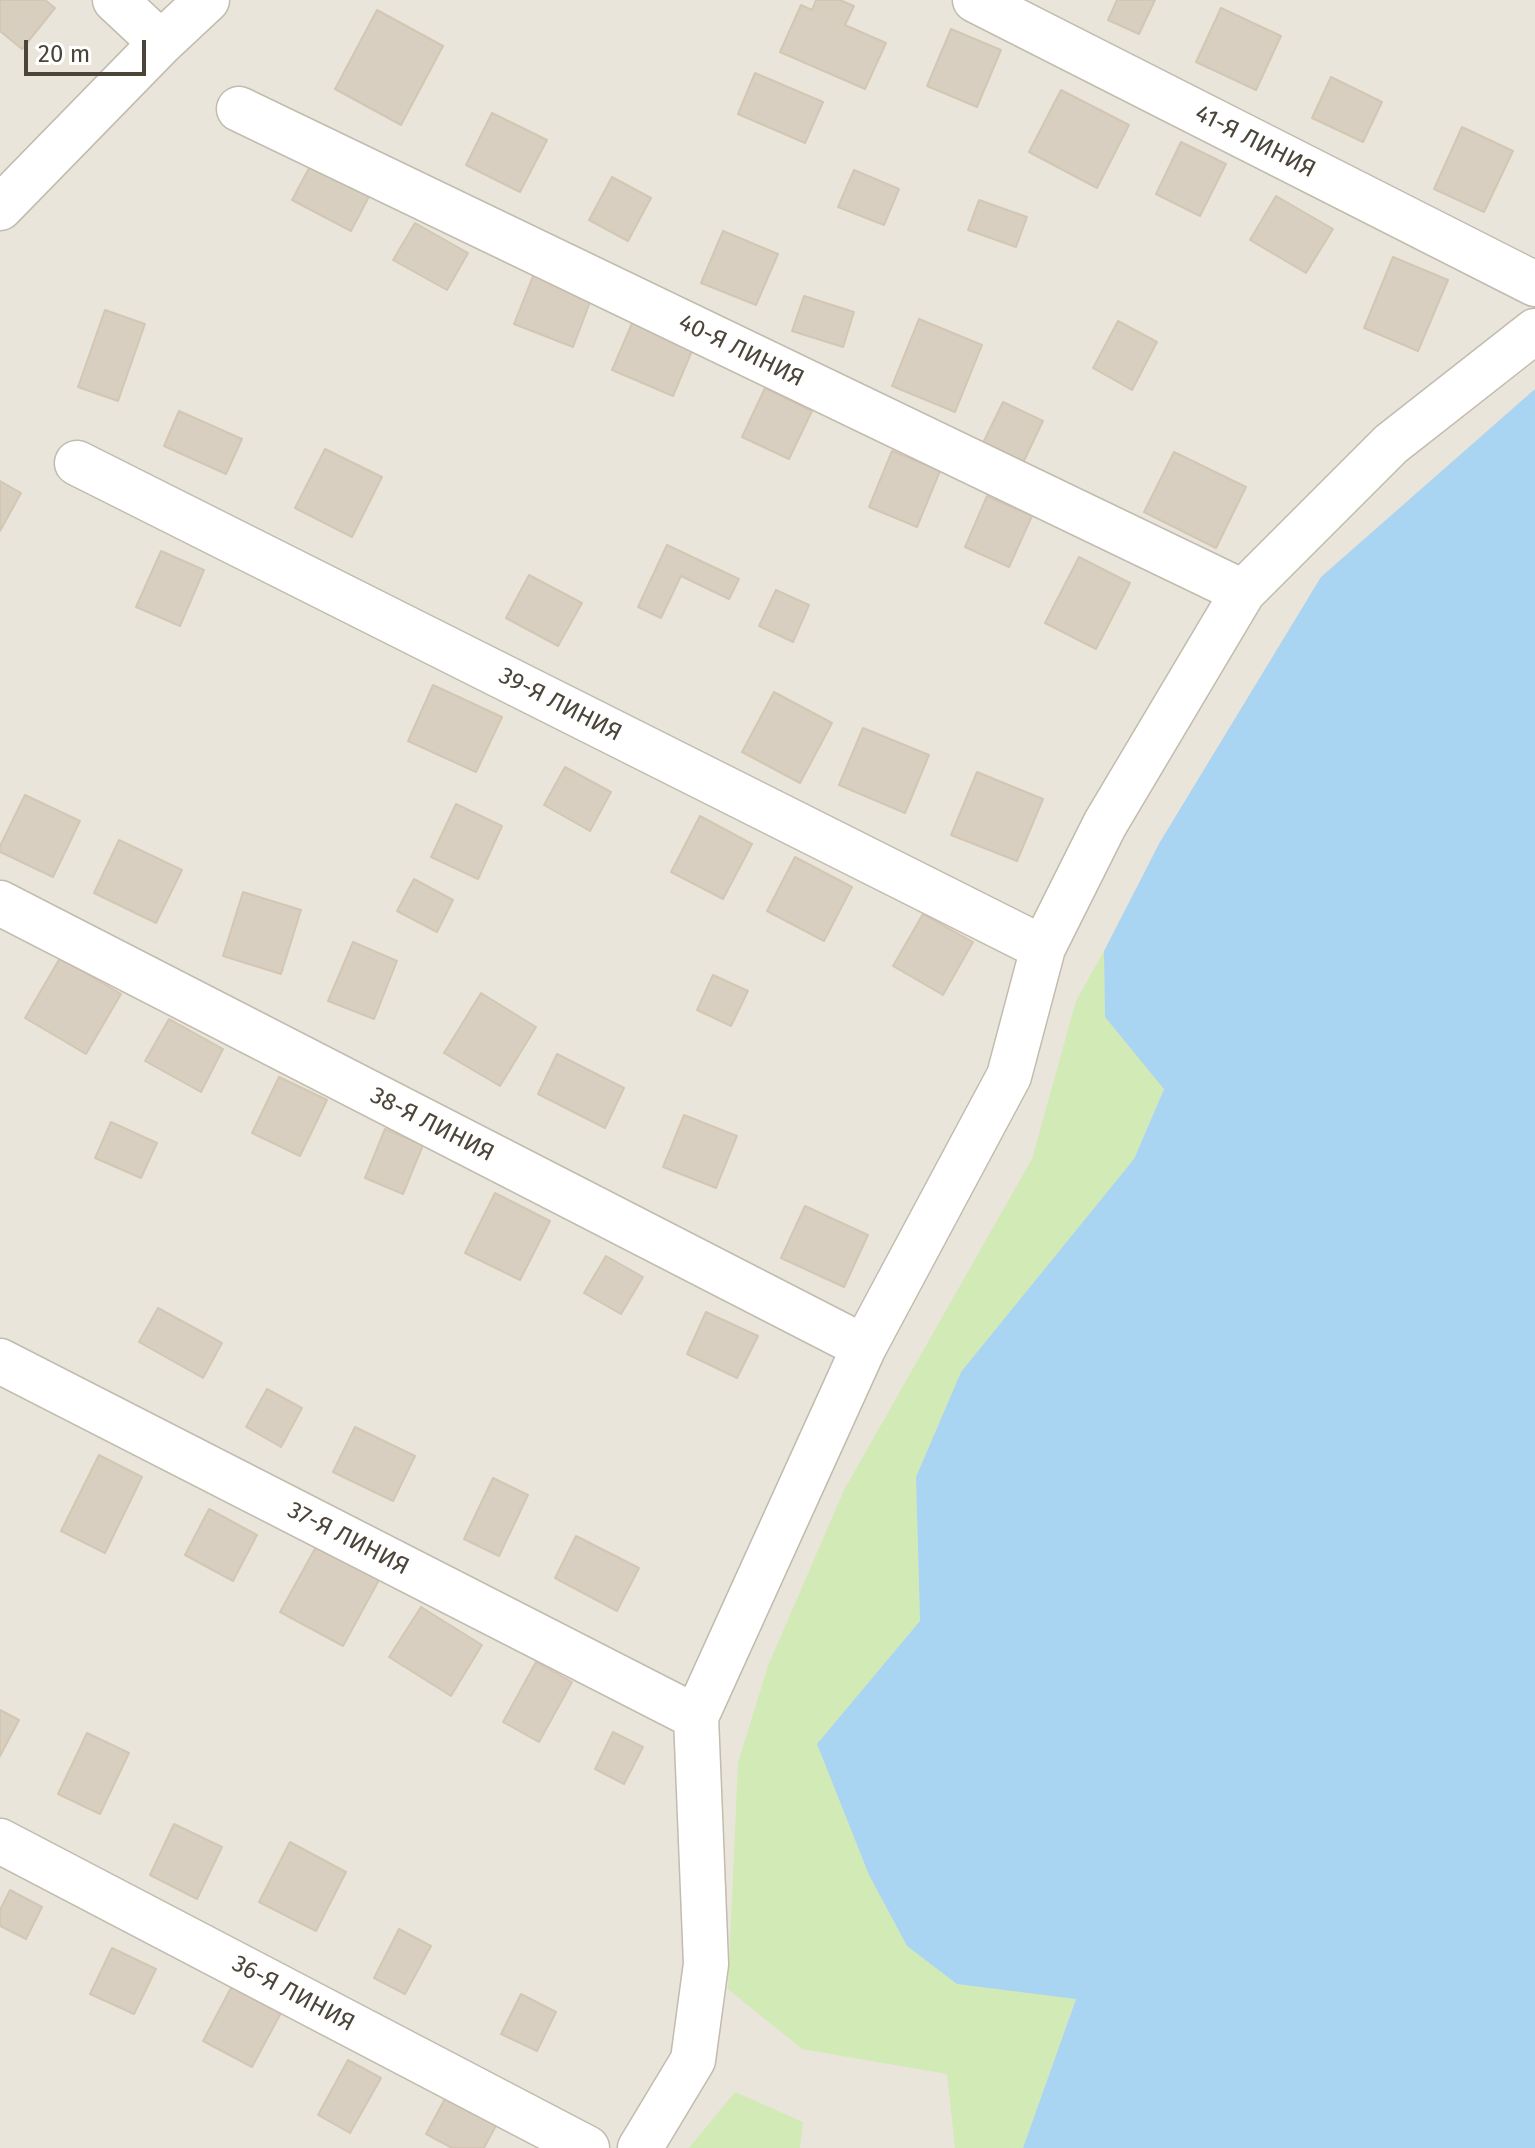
<!DOCTYPE html>
<html>
<head>
<meta charset="utf-8">
<style>
	body { margin:0 }
	#map { position:relative; width:1535px; height:2148px; overflow:hidden; background:#f6f3ec; font-family:"Fira Sans",sans-serif }
	canvas { display:block }
	.scale { position:absolute; left:24px; top:40px; width:122px; height:36px; box-sizing:border-box; border:4px solid #4b4439; border-top:0; padding-left:10px; font-size:24px; line-height:28px; white-space:nowrap; color:#4b4439; -webkit-text-stroke:6px #fff; paint-order:stroke }
</style>
</head>
<body>
<div id="map">
<canvas width="1535" height="2148"></canvas>
<div class="scale">20 m</div>
</div>
<script>
const c = document.querySelector('canvas').getContext('2d');
c.lineJoin = 'round';
function fillPath(path, color) { c.fillStyle = color; c.fill(path, 'evenodd'); }
const shape = rows => new Path2D(rows.map(r => 'M' + r).join(''));
function strokePath(path, color, width, dash) { c.strokeStyle = color; c.lineWidth = width; c.lineCap = dash ? 'butt' : 'round'; c.setLineDash(dash || []); c.stroke(path); }
function drawText(font, color, halo, rows, align = 'center') {
  c.font = font + ' "Fira Sans",sans-serif'; c.lineWidth = 8; c.setLineDash([]); c.textBaseline = 'middle'; c.strokeStyle = halo; c.fillStyle = color; for (const [text, x, y, turn = 0] of rows) {
    c.save(); c.translate(x, y); c.rotate((+turn || 0) * Math.PI / 180); c.textAlign = isNaN(turn) ? turn : align; if (halo) c.strokeText(text, 0, 0); c.fillText(text, 0, 0); c.restore();
  }
}
fillPath(shape([
	[0,0,1535,0,1535,2148,0,2148]
]), '#eae5da');
fillPath(shape([
	[1104,951,1105,1017,1164,1088,1134,1159,961,1372,916,1477,920,1621,817,1744,869,1875,907,1946,957,1984,1076,1998,1023,2148,955,2148,947,2074,802,2049,728,1989,738,1763,768,1666,844,1490,1032,1159,1076,1001],
	[735,2092,803,2122,800,2148,689,2148]
]), '#d2eab5');
fillPath(shape([
	[1535,389,1535,2148,1023,2148,1076,1999,957,1984,907,1946,869,1875,817,1744,920,1621,916,1477,961,1372,1134,1159,1164,1089,1105,1017,1104,951,1160,842,1321,577]
]), '#a9d4f2');
const building = shape([
	[0,0,45,0,55,8,22,49,0,31,0,0],
	[816,0,840,0,854,6,845,25,886,43,865,89,780,52,801,5,812,10,816,0],
	[1117,0,1155,0,1139,34,1108,20,1117,0],
	[1221,8,1281,36,1256,90,1196,62,1221,8],
	[377,10,443,46,401,125,335,89,377,10],
	[951,29,1001,50,977,107,927,86,951,29],
	[755,73,823,102,805,143,738,114,755,73],
	[1331,77,1382,102,1363,142,1312,118,1331,77],
	[1061,90,1129,125,1097,188,1029,152,1061,90],
	[492,113,547,140,520,192,466,165,492,113],
	[1462,127,1513,151,1484,212,1434,189,1462,127],
	[1181,142,1226,164,1200,216,1156,194,1181,142],
	[316,155,375,185,351,231,292,200,316,155],
	[854,170,899,189,884,225,838,207,854,170],
	[612,177,651,198,628,241,589,220,612,177],
	[1276,196,1333,229,1306,273,1250,240,1276,196],
	[979,200,1027,217,1016,247,968,230,979,200],
	[415,223,468,253,447,290,393,260,415,223],
	[723,231,778,254,756,305,701,283,723,231],
	[1393,257,1448,280,1418,351,1364,328,1393,257],
	[535,271,593,294,573,347,514,324,535,271],
	[804,296,854,312,843,347,792,331,804,296],
	[105,310,145,324,118,401,78,387,105,310],
	[919,319,982,345,955,412,892,386,919,319],
	[633,321,694,346,673,396,612,370,633,321],
	[1118,321,1157,342,1132,390,1093,368,1118,321],
	[765,388,812,411,789,459,742,437,765,388],
	[1003,402,1043,421,1020,469,980,449,1003,402],
	[179,411,242,439,226,474,164,446,179,411],
	[325,449,382,477,352,537,295,508,325,449],
	[892,451,940,471,917,527,869,507,892,451],
	[1174,452,1246,487,1216,548,1144,512,1174,452],
	[0,481,21,493,0,531,0,481],
	[987,496,1032,516,1009,567,965,547,987,496],
	[667,545,739,579,729,599,681,576,661,618,638,607,667,545],
	[161,551,204,570,180,626,136,607,161,551],
	[1079,557,1130,583,1096,649,1045,623,1079,557],
	[529,575,582,603,558,646,506,618,529,575],
	[776,590,809,605,793,642,759,626,776,590],
	[433,685,502,717,476,772,408,741,433,685],
	[774,692,832,723,800,783,742,752,774,692],
	[863,728,929,755,905,813,839,785,863,728],
	[565,767,611,792,590,831,544,805,565,767],
	[977,772,1043,799,1017,861,951,835,977,772],
	[25,795,80,821,53,877,0,852,0,846,25,795],
	[456,804,502,826,478,879,431,857,456,804],
	[700,816,752,844,723,899,671,872,700,816],
	[119,840,182,870,156,923,94,893,119,840],
	[795,857,852,887,824,941,767,911,795,857],
	[414,879,453,900,437,932,397,911,414,879],
	[243,892,301,910,281,974,223,956,243,892],
	[923,914,973,942,943,995,893,966,923,914],
	[353,942,397,961,374,1019,328,1001,353,942],
	[60,958,121,994,86,1054,25,1018,60,958],
	[713,975,748,991,731,1026,697,1010,713,975],
	[481,993,536,1027,500,1086,444,1053,481,993],
	[169,1019,223,1049,201,1092,145,1061,169,1019],
	[557,1054,624,1088,605,1128,538,1094,557,1054],
	[279,1077,327,1100,300,1156,252,1133,279,1077],
	[684,1115,737,1136,716,1188,663,1167,684,1115],
	[111,1122,157,1143,141,1178,95,1158,111,1122],
	[385,1129,423,1145,403,1194,365,1178,385,1129],
	[495,1193,550,1221,520,1280,465,1253,495,1193],
	[805,1206,868,1235,844,1287,781,1258,805,1206],
	[606,1256,643,1277,621,1314,584,1293,606,1256],
	[158,1308,222,1343,203,1378,139,1342,158,1308],
	[706,1312,758,1336,737,1378,687,1354,706,1312],
	[267,1389,302,1408,281,1447,246,1427,267,1389],
	[355,1427,415,1456,393,1501,333,1472,355,1427],
	[99,1455,142,1477,105,1553,61,1531,99,1455],
	[493,1478,528,1495,499,1556,464,1539,493,1478],
	[209,1509,257,1535,233,1581,185,1555,209,1509],
	[576,1536,639,1568,617,1611,555,1578,576,1536],
	[317,1545,379,1580,343,1646,280,1612,317,1545],
	[421,1607,482,1645,451,1696,389,1657,421,1607],
	[536,1662,572,1682,539,1742,503,1722,536,1662],
	[0,1710,19,1720,0,1756,0,1710],
	[613,1732,643,1747,624,1784,595,1769,613,1732],
	[87,1733,129,1753,100,1814,58,1794,87,1733],
	[174,1824,222,1847,197,1899,150,1875,174,1824],
	[290,1842,346,1872,316,1931,259,1902,290,1842],
	[10,1890,42,1907,26,1939,0,1926,0,1910,10,1890],
	[399,1929,431,1946,405,1994,374,1978,399,1929],
	[112,1948,156,1969,134,2014,90,1994,112,1948],
	[233,1984,282,2011,252,2067,203,2041,233,1984],
	[521,1994,556,2012,537,2051,501,2034,521,1994],
	[348,2060,381,2078,350,2133,318,2115,348,2060],
	[448,2093,499,2120,484,2148,452,2148,426,2134,448,2093]
]);
fillPath(building, '#d8cfc1');
strokePath(building, '#d3c7b4', 2);
const minor = shape([
	[115,0,161,43],
	[975,0,1535,284],
	[239,109,1243,592],
	[0,208,161,43,207,0],
	[77,463,1043,948],
	[0,903,864,1347],
	[0,1361,696,1717],
	[0,1841,587,2148],
	[640,2148,693,2060,706,1964,696,1717,864,1347,1009,1076,1043,948,1105,824,1243,592,1391,444,1535,331]
]);
strokePath(minor, '#c2bbae', 47);
strokePath(minor, '#fff', 44);
drawText('24px', '#4b4439', '#fff', [
	["41-Я ЛИНИЯ",1255,142,27],
	["40-Я ЛИНИЯ",741,351,26],
	["39-Я ЛИНИЯ",560,705,27],
	["38-Я ЛИНИЯ",432,1125,27],
	["37-Я ЛИНИЯ",348,1539,27],
	["36-Я ЛИНИЯ",293,1994,28]
]);
</script>
</body>
</html>
